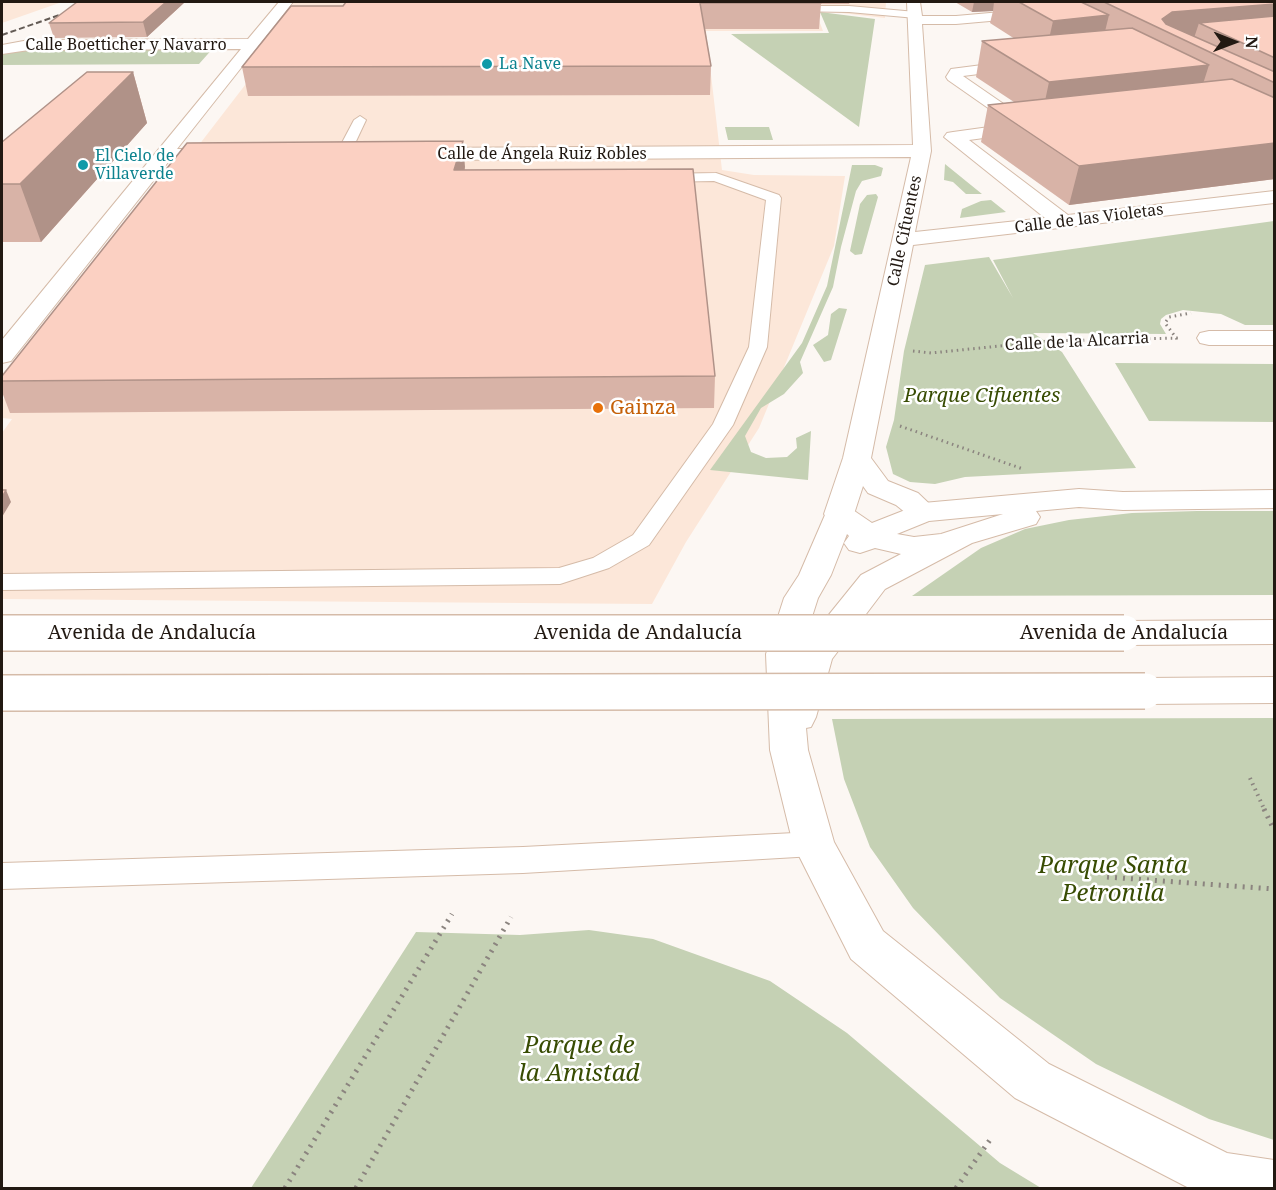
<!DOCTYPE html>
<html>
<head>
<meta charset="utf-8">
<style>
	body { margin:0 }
	#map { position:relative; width:1276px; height:1190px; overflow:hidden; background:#fcf7f3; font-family:"Noto Serif",serif }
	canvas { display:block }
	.frame { position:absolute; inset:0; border:3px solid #221912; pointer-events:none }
	.north { position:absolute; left:1204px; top:12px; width:60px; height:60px; -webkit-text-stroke:4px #fff; paint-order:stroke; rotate:91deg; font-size:16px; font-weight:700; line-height:24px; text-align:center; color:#221912 }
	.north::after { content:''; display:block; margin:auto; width:21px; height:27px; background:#221912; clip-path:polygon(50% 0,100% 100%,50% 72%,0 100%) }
</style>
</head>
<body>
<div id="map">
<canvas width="1276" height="1190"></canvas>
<div class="frame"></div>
<div class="north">N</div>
</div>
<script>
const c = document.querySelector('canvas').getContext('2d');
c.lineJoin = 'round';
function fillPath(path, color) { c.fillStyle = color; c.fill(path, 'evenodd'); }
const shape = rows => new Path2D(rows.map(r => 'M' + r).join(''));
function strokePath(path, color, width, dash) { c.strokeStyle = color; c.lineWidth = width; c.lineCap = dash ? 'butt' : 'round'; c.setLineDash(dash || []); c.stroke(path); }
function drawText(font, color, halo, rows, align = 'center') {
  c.font = font + ' "Noto Serif",serif'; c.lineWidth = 5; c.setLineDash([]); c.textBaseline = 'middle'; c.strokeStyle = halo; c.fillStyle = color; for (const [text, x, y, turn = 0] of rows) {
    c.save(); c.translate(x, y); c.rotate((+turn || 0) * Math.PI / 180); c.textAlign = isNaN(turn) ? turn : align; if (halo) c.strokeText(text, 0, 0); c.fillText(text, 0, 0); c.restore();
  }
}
fillPath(shape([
	[2,2,62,2,2,23],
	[294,2,886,2,885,18,815,10,823,31,706,31,722,170,754,175,845,176,834,246,759,428,686,542,652,604,2,599,2,433,12,419,2,418,2,401,252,76]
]), '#fce7d9');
fillPath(shape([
	[820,12,875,19,859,127,731,34,829,33],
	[215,46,199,64,2,65,2,51,4,49],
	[725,127,769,127,773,140,728,140],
	[945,164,982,194,966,194,953,182,944,180],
	[852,165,875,165,883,168,881,176,862,181,856,191,841,247,833,287,800,362,803,373,784,394,761,408,745,436,751,452,766,458,787,457,797,448,796,438,811,431,808,480,710,470,802,343,827,286],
	[876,194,878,197,862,254,855,255,850,251,860,204,867,195],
	[991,200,1006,212,960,218,962,209,981,201],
	[1274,221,1274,325,1245,325,1221,314,1183,310,1166,315,1161,319,1160,324,1166,334,1033,333,1062,352,1136,468,965,477,935,484,910,482,893,474,886,447,894,420,904,351,925,265,989,257,1013,298,993,260],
	[839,308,847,309,831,360,824,362,813,345,828,335,831,314],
	[1115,363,1274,364,1274,422,1149,421],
	[1197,511,1274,511,1274,595,912,596,981,548,1025,529,1069,520,1132,513],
	[1274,718,1274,1140,1209,1119,1096,1064,1000,998,913,908,870,847,844,779,832,719],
	[589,930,653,939,770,981,847,1033,1000,1163,1041,1188,251,1188,416,932,520,935]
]), '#c5d1b4');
const lane = shape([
	[784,6,849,6,916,12,921,15,916,18,849,12,788,11,783,8,784,6],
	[360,116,366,120,350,154,343,158,338,157,336,154,354,120,360,116],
	[716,173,779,195,781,198,767,347,733,425,649,545,609,568,560,584,2,590,2,574,559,568,593,558,633,535,713,424,749,347,766,200,714,181,661,182,654,178,661,174,716,173],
	[814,832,825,835,829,844,825,853,814,856,523,873,2,889,2,863,523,847,814,832]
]);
const street = shape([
	[279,2,293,2,177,149,223,149,230,151,232,155,230,159,169,161,11,361,2,363,2,340,241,49,29,50,2,54,2,45,29,40,248,39,279,2],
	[907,2,920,2,922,16,956,16,1035,9,1042,13,1035,17,956,24,922,24,931,151,915,232,1045,218,944,137,947,133,953,132,1011,124,948,80,946,77,951,69,1021,60,1027,62,1029,65,1027,68,963,76,1037,127,1034,131,1028,132,969,140,1068,215,1274,191,1274,203,913,245,871,458,888,481,918,493,938,512,934,518,923,521,912,518,896,505,868,493,863,486,854,514,850,520,839,523,828,520,824,514,843,458,911,157,419,160,412,158,410,154,412,150,419,148,913,145,907,2],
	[1209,331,1274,331,1274,345,1209,345,1200,343,1197,338,1200,333,1209,331]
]);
const secondary = shape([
	[1079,489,1123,492,1274,490,1274,508,1123,510,1079,507,1036,511,1040,517,1036,524,972,543,885,589,832,659,816,717,811,727,806,728,808,750,834,842,883,931,1049,1064,1227,1153,1274,1160,1274,1188,1189,1188,1015,1098,851,959,793,844,770,750,766,654,784,598,799,575,828,508,839,505,850,508,872,523,923,503,1079,489],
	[1003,514,941,534,914,537,897,534,929,521,1003,514],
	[847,534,849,536,844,543,849,550,860,553,875,548,901,554,861,575,802,648,818,598,831,575,847,534]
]);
const primary = shape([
	[1274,620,1274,644,1124,645,1112,641,1107,633,1112,625,1124,621,1274,620],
	[1274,677,1274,703,1145,704,1132,700,1127,691,1132,682,1145,678,1274,677]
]);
strokePath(lane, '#d5bba8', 2);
strokePath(street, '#d5bba8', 2);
strokePath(secondary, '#d5bba8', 2);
strokePath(primary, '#d5bba8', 2);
strokePath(shape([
	[1177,339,1165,323,1169,317,1191,313],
	[913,351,931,353,1049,341,1178,338],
	[900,426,1023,469]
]), '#8b847f', 3, [1.5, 4]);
strokePath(shape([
	[1250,778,1265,811]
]), '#8b847f', 4, [1.5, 4.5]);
strokePath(shape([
	[1264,809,1274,830],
	[1107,877,1274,889],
	[285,1188,452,914],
	[356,1188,511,917],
	[956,1188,992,1137]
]), '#8b847f', 5, [2, 6]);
fillPath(lane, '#fff');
fillPath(street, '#fff');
fillPath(secondary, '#fff');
fillPath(primary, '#fff');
strokePath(shape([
	[2,35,97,2]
]), '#635b55', 2, [6, 3]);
const primaryBridge = shape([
	[2,633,1124,633],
	[2,693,1145,691]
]);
strokePath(primaryBridge, '#d5bba8', 38, []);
strokePath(primaryBridge, '#fff', 35);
fillPath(shape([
	[185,2,147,37,54,38,49,23],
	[346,2,850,2,849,4,821,4,819,29,705,29,711,66,710,95,248,96,242,67,343,6],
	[955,2,1275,2,1275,179,1069,205,981,142,988,105,1014,102,976,77,982,41,1015,39,990,23,993,11,972,12],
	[133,72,147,123,41,242,2,242,2,142],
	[465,167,465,170,715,376,714,408,10,413,2,392,2,376]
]), '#d8b3a7');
fillPath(shape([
	[166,2,185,2,147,37,143,22],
	[974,2,994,2,993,11,972,12],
	[1275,4,1275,33,1199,23,1193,41,1159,28,1162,19,1172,12],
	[1109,15,1100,52,1045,57,1053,21],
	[1209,65,1197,103,1041,120,1049,82],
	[133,72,147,123,41,242,20,184],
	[463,141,465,167,457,197,454,170],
	[1275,143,1275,179,1069,205,1079,166],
	[6,490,11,502,2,517,2,497]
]), '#b09288');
const building = shape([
	[77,2,166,2,143,22,49,23,77,2],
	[346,2,821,2,821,3,700,3,711,66,242,67,291,6,343,6,346,2],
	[1019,2,1081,2,1109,15,1053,21,1019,2],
	[1104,2,1275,2,1275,4,1172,12,1162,19,1166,24,1275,72,1275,83,1104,2],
	[1275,16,1275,58,1199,23,1275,16],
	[1132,28,1209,65,1049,82,982,41,1132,28],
	[87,72,133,72,20,184,2,184,2,142,87,72],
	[1232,79,1275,98,1275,143,1079,166,988,105,1232,79],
	[463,141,454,170,693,169,715,376,2,381,2,376,187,143,463,141],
	[2,490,6,490,2,497,2,490]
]);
fillPath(building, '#fbd0c2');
strokePath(building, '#b09288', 1.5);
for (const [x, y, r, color] of [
	[487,64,6,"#0f9aa8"],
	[83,165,6,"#0f9aa8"],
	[598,408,6,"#e8710a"]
]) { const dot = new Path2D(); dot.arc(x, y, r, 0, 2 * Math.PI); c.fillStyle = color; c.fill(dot); strokePath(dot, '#fff', 2); }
drawText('16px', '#221912', '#fff', [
	["Calle Boetticher y Navarro",126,45],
	["Calle de Ángela Ruiz Robles",542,154],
	["Calle de las Violetas",1089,219,-7],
	["Calle Cifuentes",905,231,-78],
	["Calle de la Alcarria",1077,342,-3]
]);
drawText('16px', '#0d838f', '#fff', [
	["La Nave",499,64],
	["El Cielo de",95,156],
	["Villaverde",95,174]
], 'left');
drawText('italic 20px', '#384c03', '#fff', [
	["Parque Cifuentes",982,396]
]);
drawText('20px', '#c56008', '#fff', [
	["Gainza",610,408]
], 'left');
drawText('20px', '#221912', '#fff', [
	["Avenida de Andalucía",152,633],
	["Avenida de Andalucía",638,633],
	["Avenida de Andalucía",1124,633]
]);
drawText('italic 24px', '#384c03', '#fff', [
	["Parque Santa",1113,866],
	["Petronila",1113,894],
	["Parque de",579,1046],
	["la Amistad",579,1074]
]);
</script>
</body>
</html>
